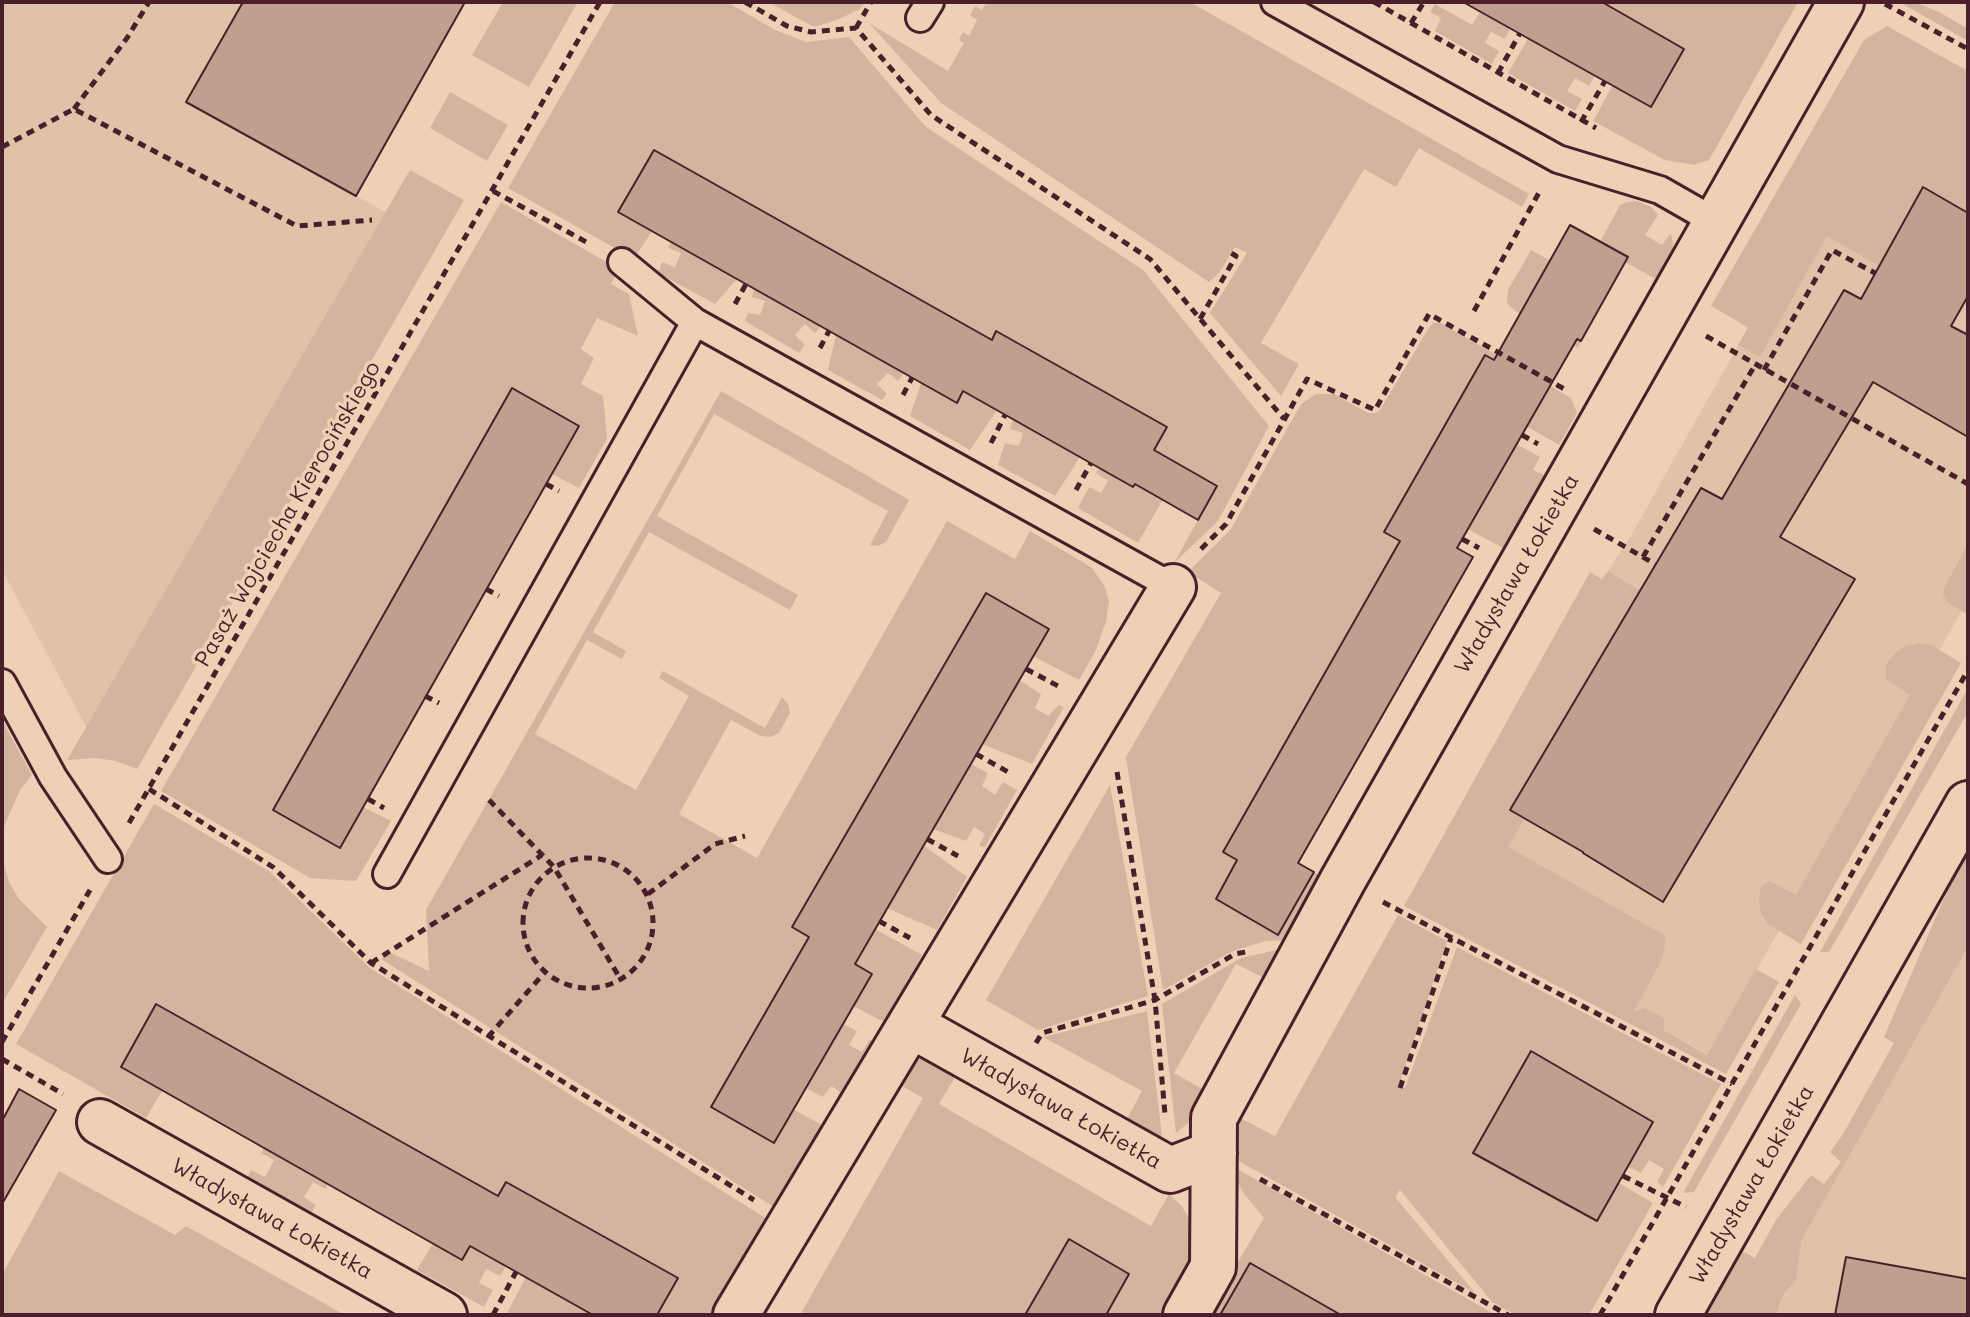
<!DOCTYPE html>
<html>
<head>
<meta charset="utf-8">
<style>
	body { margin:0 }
	#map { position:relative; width:1970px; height:1317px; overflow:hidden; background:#eed1b5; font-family:Mali,sans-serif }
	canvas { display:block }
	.frame { position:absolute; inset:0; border:4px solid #4a1f2b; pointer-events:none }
</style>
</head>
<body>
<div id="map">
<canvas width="1970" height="1317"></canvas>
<div class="frame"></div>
</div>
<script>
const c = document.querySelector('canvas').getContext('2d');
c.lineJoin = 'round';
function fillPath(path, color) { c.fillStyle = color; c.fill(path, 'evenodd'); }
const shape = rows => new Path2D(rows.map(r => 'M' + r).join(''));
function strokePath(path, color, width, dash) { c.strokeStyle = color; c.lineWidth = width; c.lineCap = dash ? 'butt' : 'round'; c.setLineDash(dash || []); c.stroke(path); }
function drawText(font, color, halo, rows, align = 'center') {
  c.font = font + ' Mali,sans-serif'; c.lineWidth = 7; c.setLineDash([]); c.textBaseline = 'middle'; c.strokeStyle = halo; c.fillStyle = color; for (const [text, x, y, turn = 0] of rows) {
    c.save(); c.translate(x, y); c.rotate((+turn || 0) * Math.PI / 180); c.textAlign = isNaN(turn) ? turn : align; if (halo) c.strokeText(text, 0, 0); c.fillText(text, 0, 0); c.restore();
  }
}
fillPath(shape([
	[2,2,465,2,356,196,399,219,97,747,2,570],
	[1841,81,1968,152,1968,600,1708,1055,1634,1012,1433,915,1603,579,1633,532,1748,328,1711,306],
	[1968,947,1968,1315,1759,1315,1801,1241]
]), '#e0c2a9');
fillPath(shape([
	[503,2,578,2,529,87,472,55],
	[615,2,727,2,775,30,806,42,849,37,926,127,1143,270,1269,426,1218,521,1174,563,1217,486,1182,466,1138,543,1078,508,1089,487,1101,493,1108,481,1096,473,1099,468,1133,487,1166,427,996,332,992,340,654,150,619,212,652,231,634,259,508,188],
	[768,2,864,2,860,9,837,20,814,27],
	[987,2,1190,2,1529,194,1522,207,1419,148,1396,187,1364,169,1261,343,1299,364,1281,396,1210,313,1247,253,1235,247,1219,273,1209,282,941,103,869,23,948,71,964,43,959,40,963,32,969,36,977,20,970,15,975,6,982,10],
	[1602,2,1798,2,1709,160,1694,165,1665,160,1593,121,1613,85,1651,106,1684,49],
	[1899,2,1915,2,1941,13,1968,29,1968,41],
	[1435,4,1472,25,1481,10,1511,27,1505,39,1491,32,1485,43,1499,51,1492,64,1435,31,1441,18,1430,12],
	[1887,26,1968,71,1968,213,1923,188,1879,266,1827,236,1760,357,1738,345,1748,327,1711,306,1864,40],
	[1529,37,1595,75,1589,86,1575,78,1567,91,1582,99,1575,111,1508,73],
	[450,92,508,125,487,161,430,128],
	[410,170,464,200,137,769,115,761,96,758,67,760],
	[1637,201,1651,207,1658,215,1645,235,1662,245,1671,233,1673,244,1670,270,1663,283,1625,262,1628,257,1600,242,1620,205,1627,202],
	[501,202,619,269,611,284,629,294,638,336,597,318,581,349,594,358,581,384,603,396,607,439,579,488,552,474,579,426,512,388,273,809,363,807,391,821,356,881,310,878,161,791],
	[671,242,737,279,715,304,658,273,662,262,675,267,681,253,668,248],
	[1531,250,1551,261,1524,309,1581,341,1578,348,1514,310,1507,303,1508,290],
	[754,289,820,327,815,333,805,324,795,335,805,345,799,353,745,321,748,313,760,315,765,301,752,297],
	[1439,322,1571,398,1577,413,1559,445,1526,426,1547,390,1485,355,1384,532,1415,550,1394,552,1223,852,1253,869,1234,866,1216,899,1278,935,1314,872,1327,881,1293,940,1266,941,1239,949,1227,954,1163,990,1126,757,1221,593,1188,572,1231,529,1301,404,1316,394,1334,394,1368,413,1375,413,1380,410,1430,326,1433,323],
	[836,335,904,373,898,381,888,373,877,384,887,394,882,400,828,370],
	[921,383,957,403,963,391,997,410,970,450,910,416],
	[721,391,909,500,886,542,878,546,870,545,888,511,714,414,657,516,798,595,790,610,649,532,593,632,626,651,622,659,587,640,535,734,636,790,689,696,659,678,663,671,765,728,782,697,788,704,790,713,779,733,771,737,761,736,731,720,679,814,757,858,947,521,1015,559,1030,531,1091,567,1104,585,1109,601,1106,622,1095,652,1079,680,1033,656,1048,629,985,593,792,926,809,937,712,1106,773,1143,793,1109,824,1126,777,1209,381,959,391,953,429,971,426,910],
	[1013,419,1080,457,1055,496,998,465,1005,443,1019,446,1023,433,1010,429],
	[1516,444,1540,457,1533,470,1546,476,1553,464,1560,467,1512,553,1468,529],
	[1968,544,1968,615,1948,603,1943,595,1945,586],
	[1608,571,1639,590,1510,809,1516,814,1526,816,1508,847,1666,936,1663,957,1634,1011,1645,1008,1664,1018,1664,1030,1707,1055,1756,969,1779,982,1726,1074,1404,906,1590,572,1602,579],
	[1919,643,1931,645,1961,663,1801,944,1769,925,1761,914,1759,898,1760,890,1763,885,1770,881,1796,895,1910,695,1886,679,1886,665,1894,654,1905,646],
	[1019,680,1041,694,1035,708,1048,716,1059,705,1064,707,1032,764,982,744],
	[1968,688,1968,712,1829,952,1820,952],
	[2,720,32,775,20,790,2,831],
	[971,764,988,773,982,786,995,795,1003,782,1017,790,985,847,979,846,985,834,974,827,966,841,933,829],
	[1110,785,1148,996,1038,1030,986,1000],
	[154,804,269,871,370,968,770,1221,716,1315,657,1315,677,1278,507,1182,498,1196,156,1005,121,1067,162,1091,146,1118,16,1044],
	[923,845,967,877,937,930,887,908],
	[1968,851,1968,947,1801,1241,1796,1280,1784,1293,1775,1315,1704,1315,1740,1250,1755,1258,1776,1220,1811,1175,1824,1184,1841,1162,1830,1152,1843,1134,1894,1043,1884,1037,1952,880],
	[2,858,9,882,19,899,47,927,2,1004],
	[1398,915,1447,941,1398,1087,1405,1088,1457,947,1721,1084,1663,1187,1657,1182,1664,1169,1649,1160,1641,1173,1628,1167,1653,1122,1474,1153,1596,1221,1619,1183,1653,1203,1589,1315,1516,1315,1492,1302,1400,1190,1395,1197,1475,1293,1228,1155,1234,1115,1275,1136],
	[875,929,922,955,884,1022,853,1006,872,974,855,964],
	[1290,947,1270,981,1236,964,1174,1073,1208,1092,1192,1120,1176,1133,1162,1004,1241,958],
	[1795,995,1801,1004,1694,1192,1683,1193],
	[1147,1011,1162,1136,1141,1135,1123,1126,1142,1091,1043,1037],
	[843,1024,857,1031,849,1045,862,1052,870,1039,873,1041,837,1104,835,1103,840,1092,831,1086,823,1097,806,1088],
	[929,1059,958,1072,939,1104,1151,1226,1169,1194,1181,1205,1190,1220,1193,1241,1191,1266,1165,1315,1112,1315,1108,1313,1129,1274,1069,1239,1025,1315,800,1315,923,1098,892,1080,915,1060],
	[264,1148,328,1184,325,1189,313,1182,304,1197,316,1205,311,1213,248,1177,251,1170,265,1177,274,1160,261,1153],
	[1230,1165,1496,1315,1341,1315,1250,1263,1220,1315,1206,1315,1264,1218,1242,1191],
	[59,1171,175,1235,186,1226,345,1315,2,1315,2,1275],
	[433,1243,470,1246,506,1266,500,1276,486,1269,479,1283,493,1290,484,1307,417,1270],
	[526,1277,591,1314,506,1315]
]), '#d3b49f');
const building = shape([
	[243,2,465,2,356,196,186,102,243,2],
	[1463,2,1602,2,1684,49,1651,107,1463,2],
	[654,150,992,340,996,331,1167,427,1154,450,1217,486,1198,520,1135,484,1133,487,963,391,957,403,618,212,654,150],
	[1923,187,1968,213,1968,296,1951,326,1968,335,1968,437,1873,382,1780,537,1855,579,1663,902,1583,853,1583,852,1510,810,1701,488,1722,499,1844,290,1861,299,1923,187],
	[1570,225,1628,257,1581,341,1577,339,1457,548,1473,557,1298,863,1314,872,1278,935,1216,899,1237,860,1223,852,1400,541,1384,532,1485,355,1494,360,1570,225],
	[512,388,579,426,340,848,273,810,512,388],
	[986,593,1049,629,855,964,872,974,774,1143,711,1107,809,937,792,927,986,593],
	[156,1004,498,1196,506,1182,678,1278,657,1315,593,1315,470,1246,462,1260,121,1067,156,1004],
	[1531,1051,1653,1122,1597,1221,1473,1153,1531,1051],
	[19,1089,56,1110,2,1204,2,1121,19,1089],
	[1069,1239,1129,1274,1106,1315,1025,1315,1069,1239],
	[1846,1257,1968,1279,1968,1315,1835,1315,1846,1257],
	[1250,1263,1341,1315,1220,1315,1250,1263]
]);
fillPath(building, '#c09f8e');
strokePath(building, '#4a1f2b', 2);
const service = shape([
	[1275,2,1558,159,1660,190,1716,222],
	[920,18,930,2],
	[622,262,695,322,1173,587],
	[2,683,53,777,108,859],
	[387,874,695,322]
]);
const minor = shape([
	[911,1025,1170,1170,1214,1153],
	[100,1122,444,1315],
	[736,1315,1173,587],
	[1186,1315,1213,1267,1214,1118,1343,880,1841,2],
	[1678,1315,1968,804]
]);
strokePath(service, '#4a1f2b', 32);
strokePath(minor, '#4a1f2b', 50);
strokePath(shape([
	[745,2,787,26,811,32,856,28,931,115,1150,259,1284,419],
	[1374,2,1596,128],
	[1885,4,1968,49],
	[1411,23,1424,2],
	[856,28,871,2],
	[1498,73,1520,33],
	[74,109,127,38,149,2],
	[1581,122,1605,81],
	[2,147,74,109,297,226,372,220],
	[493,191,590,244],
	[735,304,746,284],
	[1474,311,1541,189],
	[1200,319,1236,256,1231,253],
	[1706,336,1968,484],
	[820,348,829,331],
	[1764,370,1832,250,1875,273],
	[903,395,912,378],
	[1522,435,1538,444],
	[991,443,1005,415],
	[546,484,559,491],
	[1076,490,1091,463],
	[1594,529,1655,564],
	[1462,539,1479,548],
	[1201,549,1226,524,1307,379,1375,410,1429,314,1568,391],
	[1643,557,1755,365],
	[486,589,499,596],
	[1026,669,1060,687],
	[425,696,439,703],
	[976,754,1010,773],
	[1117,772,1155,1000,1165,1114],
	[149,789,273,867,371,963,754,1200],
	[368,799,384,808],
	[489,800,554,867,621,980],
	[129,823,600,2],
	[927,839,958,856],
	'523 923a65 65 0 1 1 130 0a65 65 0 1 1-130 0Z',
	[648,894,715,844,745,836],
	[1383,902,1732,1084],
	[879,921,910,938],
	[371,963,542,855],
	[488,1037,545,972],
	[2,1042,90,890],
	[1036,1043,1042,1033,1155,1000,1235,954,1251,951],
	[2,1059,63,1094],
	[1400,1088,1451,938],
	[1623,1176,1686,1207],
	[1260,1179,1508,1315],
	[493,1315,516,1272],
	[1600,1315,1968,670]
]), '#4a1f2b', 5, [8, 6]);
strokePath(service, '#eed1b5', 26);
strokePath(minor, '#eed1b5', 44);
drawText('22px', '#4a1f2b', '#eed1b5', [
	["Pasaż Wojciecha Kierocińskiego",288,514,-60],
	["Władysława Łokietka",1517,574,-60],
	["Władysława Łokietka",1061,1109,29],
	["Władysława Łokietka",1752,1185,-60],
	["Władysława Łokietka",272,1219,29]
]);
</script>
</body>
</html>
